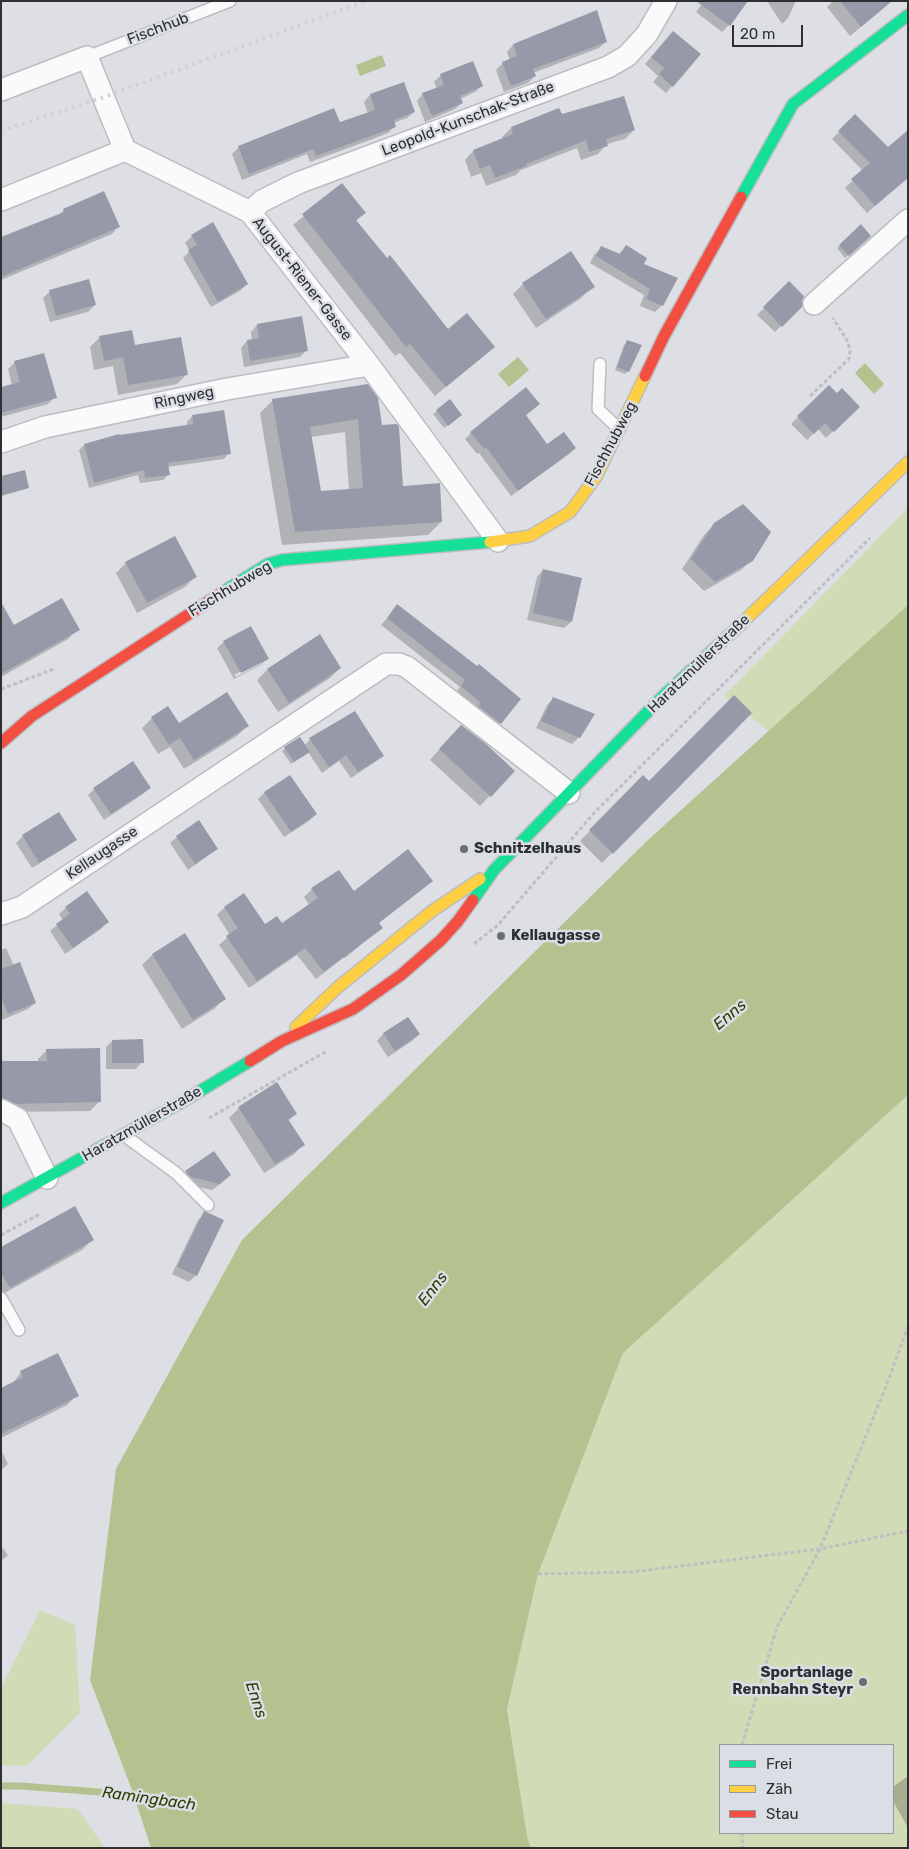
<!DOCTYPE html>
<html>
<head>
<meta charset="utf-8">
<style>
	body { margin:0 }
	#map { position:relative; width:909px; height:1849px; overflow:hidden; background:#dedfe4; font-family:Rubik,sans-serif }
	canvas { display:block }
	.frame { position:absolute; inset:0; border:2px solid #2e2f32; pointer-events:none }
	.legend { position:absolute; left:719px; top:1744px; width:175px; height:90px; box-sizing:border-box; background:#dcdee6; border:1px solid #96989e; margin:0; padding:6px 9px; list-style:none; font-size:15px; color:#2e2f32 }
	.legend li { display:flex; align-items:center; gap:10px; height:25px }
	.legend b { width:25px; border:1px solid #96989e }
	.scale { position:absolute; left:732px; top:25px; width:71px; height:22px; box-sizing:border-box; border:2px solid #2e2f32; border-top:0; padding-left:6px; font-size:15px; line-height:18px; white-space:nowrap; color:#2e2f32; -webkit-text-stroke:4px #dcdee6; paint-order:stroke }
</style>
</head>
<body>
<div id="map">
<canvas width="909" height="1849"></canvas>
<div class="frame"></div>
<ul class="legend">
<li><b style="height:6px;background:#16e098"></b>Frei</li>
<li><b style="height:6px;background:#ffcf43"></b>Zäh</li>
<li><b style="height:6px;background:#f24e42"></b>Stau</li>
</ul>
<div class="scale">20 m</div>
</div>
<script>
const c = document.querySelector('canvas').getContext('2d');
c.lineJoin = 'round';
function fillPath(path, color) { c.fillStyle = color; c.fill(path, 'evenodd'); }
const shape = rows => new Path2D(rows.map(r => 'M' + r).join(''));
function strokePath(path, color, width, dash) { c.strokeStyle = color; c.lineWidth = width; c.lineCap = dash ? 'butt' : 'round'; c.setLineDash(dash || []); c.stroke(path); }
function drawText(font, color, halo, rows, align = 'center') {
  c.font = font + ' Rubik,sans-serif'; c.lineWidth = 5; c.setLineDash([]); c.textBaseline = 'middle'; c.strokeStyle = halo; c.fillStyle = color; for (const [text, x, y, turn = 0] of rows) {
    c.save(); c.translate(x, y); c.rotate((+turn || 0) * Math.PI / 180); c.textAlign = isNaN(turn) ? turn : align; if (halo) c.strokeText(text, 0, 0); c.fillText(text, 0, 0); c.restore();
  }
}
fillPath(shape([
	[908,508,908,605,769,731,724,696],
	[908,1095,908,1848,531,1848,527,1836,507,1709,538,1574,623,1353],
	[720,1745,893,1745,893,1833,720,1833],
	[40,1610,75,1625,80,1713,27,1766,1,1765,1,1688],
	[1,1803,78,1809,105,1848,1,1848]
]), '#d0dcb6');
fillPath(shape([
	[382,55,386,66,360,76,356,65],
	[518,357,529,370,509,387,498,374],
	[865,363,884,384,874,394,855,373],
	[908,605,908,1095,623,1353,538,1574,507,1709,527,1836,531,1848,151,1848,133,1793,90,1680,116,1469,242,1240,648,840]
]), '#b3c28f');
fillPath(shape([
	[704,1,729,25,722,32,696,12],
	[767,1,796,1,788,18,782,24],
	[833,1,892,1,850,36,827,7],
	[572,23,606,41,599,48,533,73,535,76,528,83,504,92,496,70,503,63,510,61,507,52,513,45],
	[673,32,672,86,666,93,653,82,658,76,645,64],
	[441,75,482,86,475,92,460,99,462,103,455,109,425,122,417,101,423,94,437,89,434,82],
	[370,95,414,112,407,118,394,123,395,126,388,133,370,140,310,162,307,154,242,180,232,154,239,147,334,109,340,124,368,114,364,102],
	[559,109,561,116,634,130,625,139,607,144,598,154,581,160,577,148,521,170,516,175,486,186,481,173,471,177,465,160,473,151,503,140,502,137,511,128],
	[855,116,888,149,908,176,867,213,845,188,863,171,832,139],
	[341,185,364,213,356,221,448,330,493,347,435,396,400,353,395,356,293,225],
	[64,210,118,227,112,234,1,280,1,238,58,216],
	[861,226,870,236,845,258,837,248],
	[192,236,247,284,240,291,211,307,183,258,190,251,185,243],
	[626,247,642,264,662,305,655,312,640,306,644,295,590,263,594,255,601,248,618,255],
	[570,253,590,289,580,299,536,328,513,294,523,284],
	[789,283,801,306,775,332,757,315],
	[50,291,95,305,88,312,50,322,43,298],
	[257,325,307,350,300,357,244,367,241,348,247,341,252,341,251,332],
	[100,337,134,346,187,374,177,384,118,395,113,366,94,370,90,347],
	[627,342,628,371,625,374,615,370,624,345],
	[15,362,55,397,48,404,1,417,1,388,12,385,8,369],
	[367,386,402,487,441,522,428,535,282,545,260,413,273,400],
	[345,432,349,490,320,492,311,437],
	[829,387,837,395,858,407,826,438,818,429,807,440,791,424],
	[450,401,458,418,444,428,433,414],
	[538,404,525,416,546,446,575,448,568,455,511,496,479,453,477,454,465,439,471,433],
	[192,416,229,453,224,459,167,467,169,474,163,480,140,483,138,475,89,488,79,450,84,445,118,435,187,427,187,422],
	[715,524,752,560,741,570,704,591,682,569,704,535],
	[126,563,195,577,185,587,137,613,116,573],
	[543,570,571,622,564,628,527,620,537,577],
	[1,604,14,626,78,629,68,639,1,677],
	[398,606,520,699,493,730,455,693,460,687,381,625],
	[319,636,340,668,330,678,278,712,257,680,267,670],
	[224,642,267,658,261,665,234,679,217,648],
	[261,661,261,664,236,677,234,675],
	[553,699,579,737,572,744,536,728,547,705],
	[168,708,178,725,247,726,237,736,184,769,170,747,158,754,142,728,152,718],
	[750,713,602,863,580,841,643,777,649,783],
	[451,736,513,771,480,806,430,760],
	[310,739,382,755,375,762,351,778,339,761,322,773,308,752,291,764,282,751,285,748,304,746],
	[150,787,143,794,104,820,88,795,94,789],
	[265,792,316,814,309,821,284,837,258,799],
	[23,836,75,840,68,846,32,868,16,843],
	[177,837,217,849,188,870,170,843],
	[338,871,381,928,345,958,344,957,316,979,297,955,249,988,219,945,230,935,217,915,225,907,265,926,282,925,310,906,304,897,312,889],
	[66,908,107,922,101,929,65,954,50,931,63,920,59,914],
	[184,935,224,999,214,1009,182,1029,142,965,152,955],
	[6,948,14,966,35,1003,28,1009,2,1020,1,950],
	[408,1018,419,1034,412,1041,388,1057,377,1041,383,1034],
	[112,1041,142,1062,136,1069,106,1069,106,1047],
	[47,1050,99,1102,90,1111,6,1112,1,1110,1,1062,38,1062,38,1059],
	[276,1084,296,1114,288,1121,303,1145,293,1155,264,1173,229,1118,239,1108],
	[214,1152,230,1175,223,1182,212,1190,184,1184,179,1178],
	[205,1213,196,1275,189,1282,172,1274,198,1220],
	[92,1240,82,1250,1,1295,1,1248],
	[21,1372,77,1395,67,1405,1,1438,1,1389,12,1384],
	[1,1450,8,1464,1,1470],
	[1,1546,8,1555,1,1561],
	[908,1776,908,1828,893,1801,893,1787]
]), '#0003');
strokePath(shape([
	[1,1786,20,1786,140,1795]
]), '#b3c28f', 7);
fillPath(shape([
	[696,1,748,1,730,26],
	[840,1,892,1,861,27],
	[597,10,607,42,533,69,536,76,511,86,502,62,517,56,513,44],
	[673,31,701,54,673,87,659,74,664,68,651,57],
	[473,61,483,86,460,96,463,103,432,116,422,93,444,85,440,74],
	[404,82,415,112,394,120,396,127,316,156,313,149,249,174,238,146,334,108,340,122,375,110,370,94],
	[624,96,635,130,606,139,608,146,589,152,586,140,526,164,526,166,495,178,490,165,480,169,473,150,513,134,511,127,559,108,562,114],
	[855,114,888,147,908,130,908,178,875,206,851,179,870,163,838,131],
	[342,183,366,213,356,220,387,258,390,255,448,329,467,313,495,347,446,387,410,344,406,347,302,214],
	[104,191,120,227,1,277,1,237,64,212,63,209],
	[213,222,248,284,218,302,188,250,197,245,191,235],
	[861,224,871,236,849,256,839,245],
	[626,245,647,258,644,264,678,278,663,306,646,299,650,289,596,256,601,246,620,254],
	[571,251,595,287,546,319,522,283],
	[89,279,96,305,56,316,49,290],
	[789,281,804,296,802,301,802,307,782,327,763,307],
	[302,316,308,351,250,361,247,340,259,338,257,324],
	[132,330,135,345,181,337,188,375,128,385,123,357,104,361,99,336],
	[627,340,642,345,629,372,617,367],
	[44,353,57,398,1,413,1,387,20,382,14,361],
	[368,384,378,398,382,425,397,424,399,427,403,486,440,483,442,522,295,532,272,399],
	[358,419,363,488,321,491,310,427],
	[829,385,837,393,842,388,860,407,834,432,825,423,814,434,797,416],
	[526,387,540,404,526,415,547,444,564,432,576,448,518,491,486,447,484,449,470,432],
	[450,399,462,415,448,426,436,410],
	[224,410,231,454,168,463,170,475,145,478,144,470,94,483,84,444,119,434,120,435,193,424,192,415],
	[25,470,29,488,1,496,1,476],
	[743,504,771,532,753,561,715,582,691,559,714,523],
	[175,536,197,577,147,603,125,562],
	[543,569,582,578,572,622,533,613],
	[62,598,80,630,1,674,1,602,14,625],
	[397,604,477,666,479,664,521,699,501,724,478,706,481,703,461,686,465,680,387,618],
	[251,626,269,659,241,673,223,641],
	[320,634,341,668,289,703,267,669],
	[227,692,249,726,194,760,180,738,169,745,151,717,168,706,179,723],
	[734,695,752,713,613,854,589,830,643,775,649,781],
	[553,697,595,714,580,738,541,721],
	[355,711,384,756,358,772,346,755,329,767,309,738],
	[461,725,485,743,515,771,491,797,439,749],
	[300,737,310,752,294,762,284,747],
	[133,761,151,788,111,814,93,788],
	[290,775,317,814,291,832,264,792],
	[59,812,77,840,39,863,22,835],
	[199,820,218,849,195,864,176,836],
	[408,849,433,881,379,923,383,928,324,972,305,948,257,981,226,936,238,928,224,907,244,893,265,924,277,916,282,923,318,898,311,888,339,870,354,891],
	[87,891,109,922,73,948,56,924,70,914,65,907],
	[185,933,226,999,193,1020,152,954],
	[20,962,36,1003,8,1014,1,996,1,969],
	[408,1017,420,1034,395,1051,383,1033],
	[143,1039,144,1063,112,1063,112,1040],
	[100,1048,101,1102,16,1104,1,1098,1,1061,47,1061,46,1049],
	[277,1082,297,1114,288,1119,305,1145,275,1164,238,1107],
	[214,1151,231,1175,219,1184,191,1177,185,1171],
	[75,1206,94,1240,10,1288,1,1273,1,1247],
	[204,1211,224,1220,197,1276,177,1267],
	[58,1353,79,1396,1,1434,1,1388,23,1377,20,1371]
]), '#969aa8');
const lane = shape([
	[87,57,230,1],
	[600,364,598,409,619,429],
	[125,1136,176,1173,208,1205],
	[1,1298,19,1330]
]);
const street = shape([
	[1,90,87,57,125,150],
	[1,200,125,150,250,212,369,365,498,541],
	[250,212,262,201,298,183,608,67,627,56,647,34,666,1],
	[814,304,908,220],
	[1,442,45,427,227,389,369,365],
	[1,914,22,907,386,664,399,664,407,667,569,793],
	[1,1110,18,1119,47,1178]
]);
const fast = shape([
	[741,197,793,104,908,15],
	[223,592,268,564,282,560,490,542],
	[473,900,494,870,660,699,740,625],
	[1,1203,180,1103,250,1061]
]);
const slow = shape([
	[490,542,530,536,570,512,596,477,645,376],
	[740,625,908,462],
	[296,1027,337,988,432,911,480,879]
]);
const jam = shape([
	[645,376,664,336,741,197],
	[1,743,32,716,223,592],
	[250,1061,282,1041,353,1009,401,975,441,940,458,921,473,900]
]);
strokePath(lane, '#bcbdc1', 14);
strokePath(street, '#bcbdc1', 24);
strokePath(fast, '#bcbdc1', 14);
strokePath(slow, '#bcbdc1', 14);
strokePath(jam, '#bcbdc1', 14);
strokePath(shape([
	[810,396,849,359,850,351,848,342,833,318],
	[1,689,54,669],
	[474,944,498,925,594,813,870,538],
	[209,1118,327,1051],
	[1,1235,40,1214],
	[538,1574,631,1572,820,1549,908,1531],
	[742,1745,777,1627,820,1549,887,1384,908,1326],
	[742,1833,743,1848]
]), '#bebfc2', 3, [4, 2.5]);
strokePath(lane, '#fafafb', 11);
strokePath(street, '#fafafb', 21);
strokePath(fast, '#16e098', 11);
strokePath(slow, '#ffcf43', 11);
strokePath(jam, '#f24e42', 11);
strokePath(shape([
	[1,131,104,97,366,1]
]), '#d0d1d1', 4, [2.5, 5]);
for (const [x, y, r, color] of [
	[464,849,5,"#6c6d70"],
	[501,936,5,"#6c6d70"],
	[863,1682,5,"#6c6d70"]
]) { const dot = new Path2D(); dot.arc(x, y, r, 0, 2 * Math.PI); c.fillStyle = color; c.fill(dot); strokePath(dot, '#dcdee6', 2); }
drawText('15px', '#2e2f32', '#dcdee6', [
	["Fischhub",158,29,-21],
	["Leopold-Kunschak-Straße",468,119,-21],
	["August-Riener-Gasse",302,279,52],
	["Ringweg",184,398,-12],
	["Fischhubweg",611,444,-62],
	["Fischhubweg",230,589,-31],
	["Haratzmüllerstraße",699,664,-44],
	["Kellaugasse",102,853,-34],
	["Haratzmüllerstraße",142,1124,-30]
]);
drawText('bold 15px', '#2e2f32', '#dcdee6', [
	["Schnitzelhaus",474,849],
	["Kellaugasse",511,936],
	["Sportanlage",853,1673,"right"],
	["Rennbahn Steyr",853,1690,"right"]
], 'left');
drawText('italic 16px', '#303c01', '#dcdee6', [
	["Enns",730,1015,-40],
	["Enns",433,1289,-52],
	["Enns",256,1700,72],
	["Ramingbach",149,1799,8]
]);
</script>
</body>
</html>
